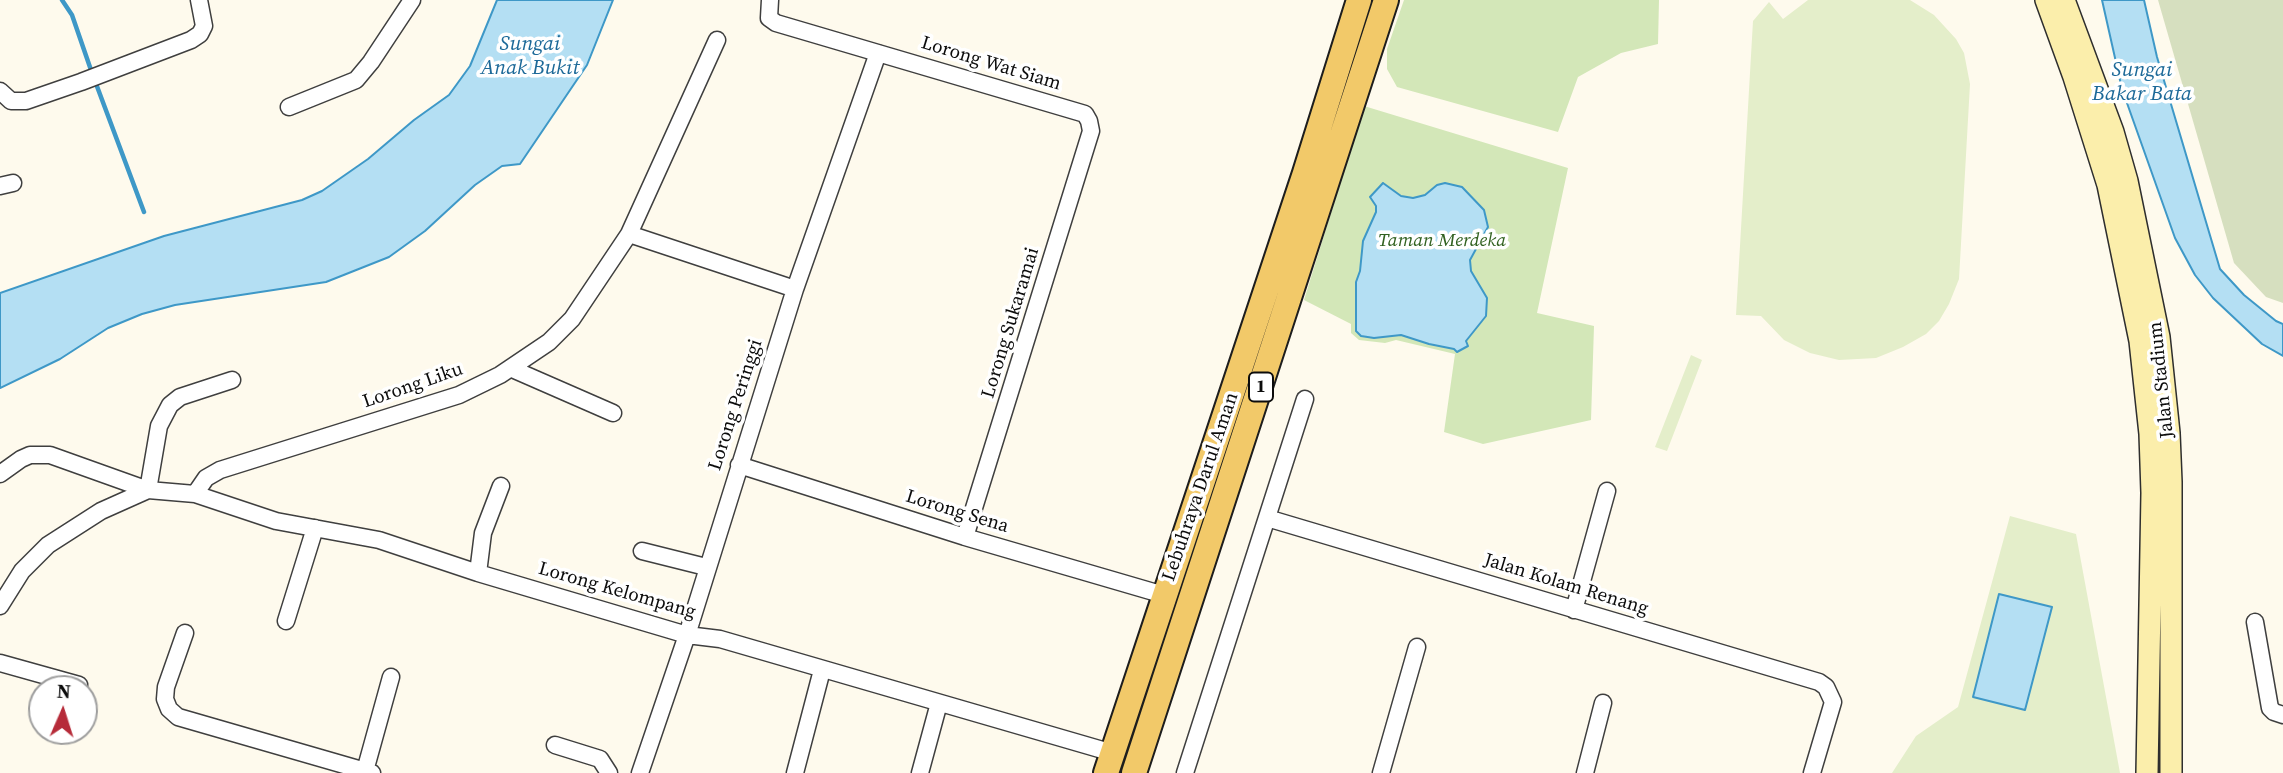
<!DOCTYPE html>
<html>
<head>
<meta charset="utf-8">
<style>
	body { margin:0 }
	#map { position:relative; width:2283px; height:773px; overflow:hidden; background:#fefaed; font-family:"Source Serif 4",serif }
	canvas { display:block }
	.north { position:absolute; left:28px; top:675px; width:70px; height:70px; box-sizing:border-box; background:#fff; border:2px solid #9e9e9e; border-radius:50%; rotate:3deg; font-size:19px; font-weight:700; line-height:28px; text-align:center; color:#0c0c0c }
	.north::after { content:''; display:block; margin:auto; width:24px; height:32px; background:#b62b39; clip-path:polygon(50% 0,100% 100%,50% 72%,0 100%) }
</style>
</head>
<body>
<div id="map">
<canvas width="2283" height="773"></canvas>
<div class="north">N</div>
</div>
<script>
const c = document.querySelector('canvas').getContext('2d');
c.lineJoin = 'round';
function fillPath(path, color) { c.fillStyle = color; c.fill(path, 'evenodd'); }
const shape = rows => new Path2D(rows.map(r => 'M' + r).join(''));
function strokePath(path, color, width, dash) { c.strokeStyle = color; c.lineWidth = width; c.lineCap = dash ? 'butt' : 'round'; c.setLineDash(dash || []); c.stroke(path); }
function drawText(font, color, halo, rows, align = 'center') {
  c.font = font + ' "Source Serif 4",serif'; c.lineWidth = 7; c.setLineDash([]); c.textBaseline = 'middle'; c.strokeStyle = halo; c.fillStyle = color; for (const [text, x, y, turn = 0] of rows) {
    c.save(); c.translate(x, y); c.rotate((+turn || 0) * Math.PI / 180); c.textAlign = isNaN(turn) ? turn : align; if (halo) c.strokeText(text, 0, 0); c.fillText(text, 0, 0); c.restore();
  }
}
fillPath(shape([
	[1404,0,1659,0,1658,44,1621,53,1578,77,1558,132,1397,87,1387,69,1387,49],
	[1364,106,1568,168,1537,313,1594,326,1591,420,1483,444,1444,432,1455,354,1396,340,1385,343,1359,340,1351,333,1351,324,1304,300]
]), '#d3e7b8');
fillPath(shape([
	[2158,0,2283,0,2283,303,2266,297,2234,263]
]), '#d6dfbf');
fillPath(shape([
	[1808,0,1910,0,1934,15,1956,39,1964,53,1970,84,1959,279,1949,304,1939,321,1926,334,1903,347,1876,358,1839,360,1810,353,1784,340,1761,316,1736,315,1753,21,1769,2,1783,19],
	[1691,355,1702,360,1667,451,1655,447],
	[2010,516,2076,534,2120,773,1892,773,1916,736,1958,707]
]), '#e4eeca');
const water = shape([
	[497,0,613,0,587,65,520,164,502,166,475,185,425,231,389,257,326,282,175,305,142,314,108,328,60,359,0,388,0,293,164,236,302,200,322,191,368,159,414,120,449,95,470,66,497,0],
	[2102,0,2144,0,2157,57,2220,269,2244,295,2276,321,2283,324,2283,356,2262,344,2213,298,2195,275,2175,238,2122,89,2102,0],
	[1383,183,1401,196,1413,198,1425,195,1437,185,1445,183,1462,187,1484,210,1488,227,1470,260,1471,271,1487,298,1486,316,1466,341,1468,346,1457,352,1454,349,1429,344,1401,335,1374,338,1361,336,1356,331,1356,282,1360,271,1363,241,1376,212,1376,206,1370,197,1383,183],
	[1999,594,2052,607,2025,710,1973,697,1999,594]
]);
fillPath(water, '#b4dff3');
strokePath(water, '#3e98c7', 2);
strokePath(shape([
	[62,0,72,15,92,73],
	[95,81,144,212]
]), '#3e98c7', 4.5);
const street = shape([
	[770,0,769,18,776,23,1085,114,1089,121,1091,131,965,537],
	[0,91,11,101,26,101,81,82,191,40,200,34,204,26,199,0],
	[289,107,356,80,371,62,412,0],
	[0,186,13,183],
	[629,234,717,40],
	[510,368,613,413],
	[739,465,965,537,1164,595],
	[0,474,21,459,30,455,50,455,148,490,195,494,276,521,379,540,478,573,687,635,720,639,1113,753],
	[148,490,159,426,170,405,180,397,232,380],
	[195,494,206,478,220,470,459,395,500,375,549,342,572,319,629,234,795,289],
	[1267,518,1819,682,1826,687,1833,702,1812,773],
	[642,551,706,567],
	[478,573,483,533,501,486],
	[0,606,22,571,48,545,101,511,148,490],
	[1574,610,1607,491],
	[286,621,315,528],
	[2255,622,2270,708,2274,712,2283,715],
	[185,633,166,687,165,699,169,709,178,717,372,773],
	[0,663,79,685],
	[555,745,600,759,609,773],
	[365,771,391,677],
	[640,773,687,635,795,289,878,53],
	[795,773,822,670],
	[920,773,939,703],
	[1185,773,1305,399],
	[1381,773,1417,647],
	[1585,773,1603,703]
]);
const secondary = shape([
	[2046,0,2074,77,2108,185,2140,341,2150,434,2152,493,2147,773],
	[2064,0,2113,132,2127,181,2159,337,2169,433,2171,482,2171,773]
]);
const primary = shape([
	[1106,773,1305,173,1359,0],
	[1134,773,1386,0]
]);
strokePath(street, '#3f3f3f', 19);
strokePath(secondary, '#2e2e2e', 24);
strokePath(primary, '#1d1d1d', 28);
strokePath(street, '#fff', 16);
strokePath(secondary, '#fbeeab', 21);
strokePath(primary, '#f2c969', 24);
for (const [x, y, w] of [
	[1261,387,24]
]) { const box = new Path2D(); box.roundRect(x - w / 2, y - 14.5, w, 29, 5); c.fillStyle = '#fff'; c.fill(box); strokePath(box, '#0c0c0c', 2); }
drawText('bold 18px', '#0c0c0c', null, [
	["1",1261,387]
]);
drawText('19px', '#0c0c0c', '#fff', [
	["Lorong Wat Siam",991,64,17],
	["Lorong Sukaramai",1011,323,-73],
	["Jalan Stadium",2162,380,-96],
	["Lorong Liku",413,386,-19],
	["Lorong Peringgi",736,405,-72],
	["Lebuhraya Darul Aman",1201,487,-71],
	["Lorong Sena",957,512,17],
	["Jalan Kolam Renang",1566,585,17],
	["Lorong Kelompang",617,591,16]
]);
drawText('italic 19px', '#316120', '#fff', [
	["Taman Merdeka",1442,241]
]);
drawText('italic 21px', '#1c6998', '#fff', [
	["Sungai",530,45],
	["Anak Bukit",530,69],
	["Sungai",2142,71],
	["Bakar Bata",2142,95]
]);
</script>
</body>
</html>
